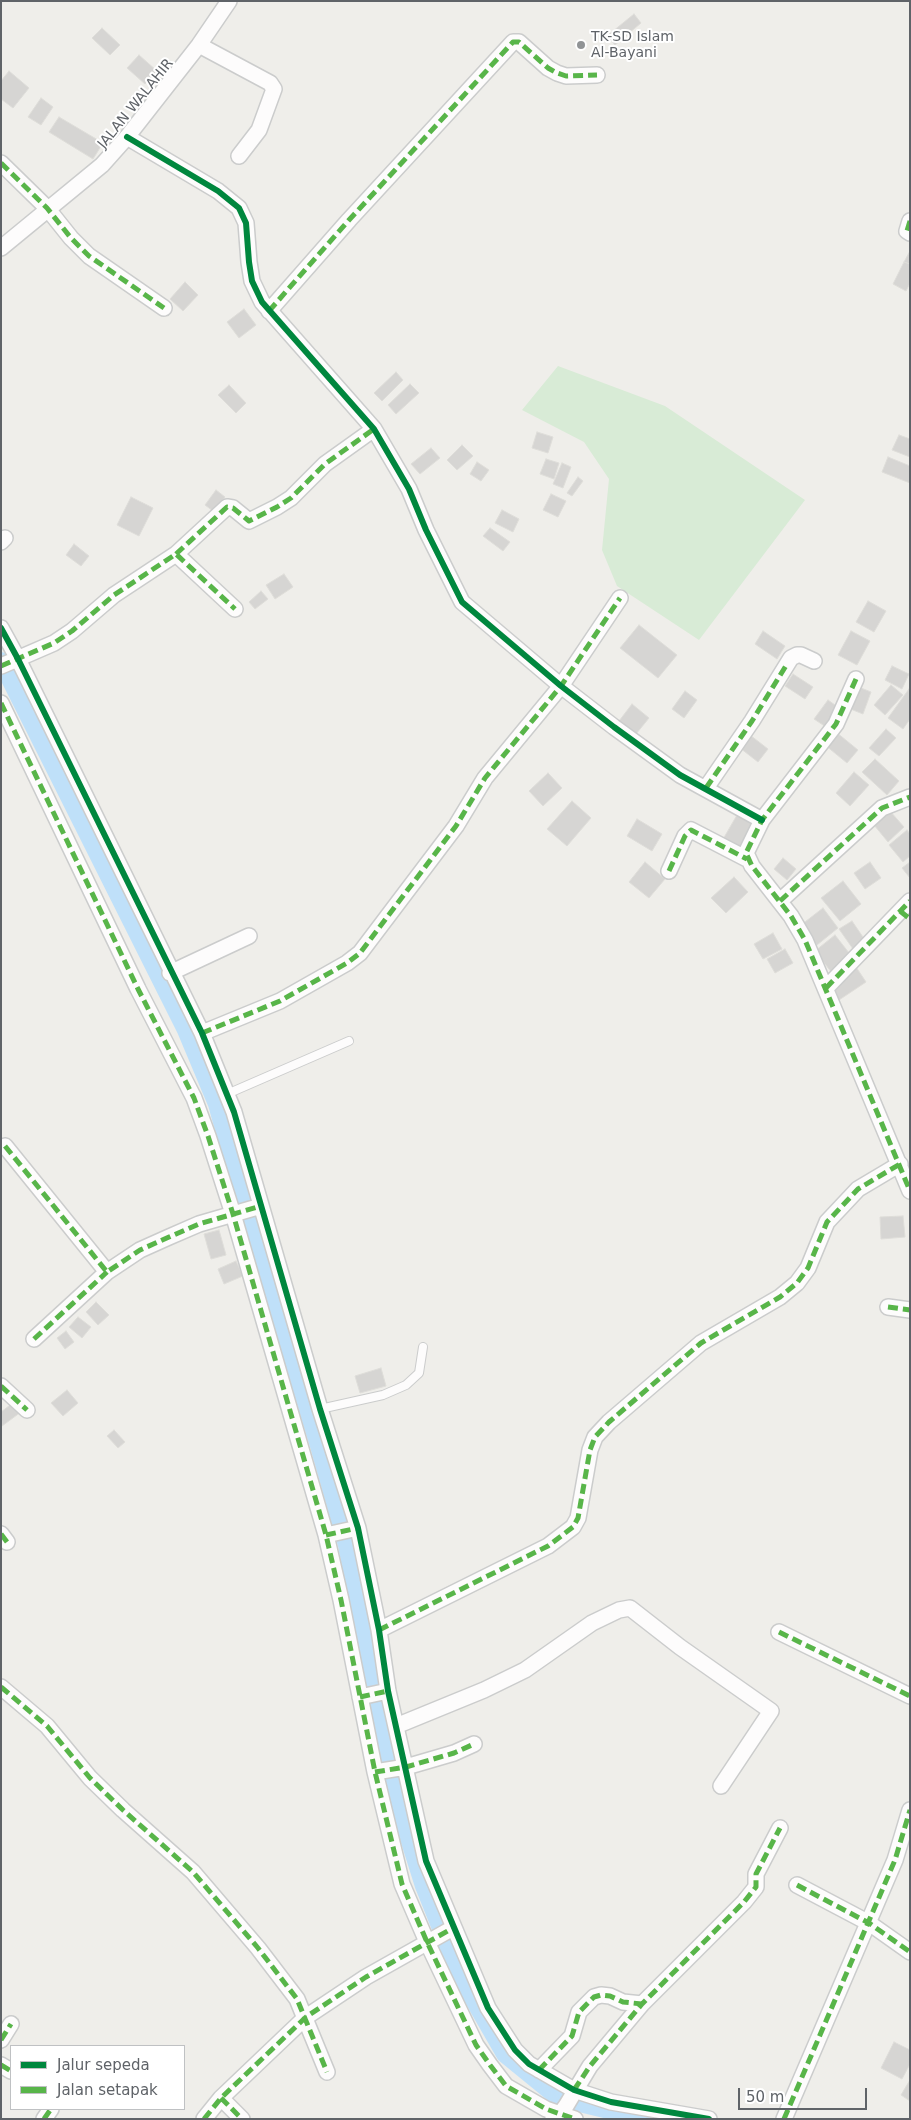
<!DOCTYPE html>
<html>
<head>
<meta charset="utf-8">
<style>
	body { margin:0 }
	#map { position:relative; width:911px; height:2120px; overflow:hidden; background:#efeeea; font-family:"DejaVu Sans",sans-serif }
	canvas { display:block }
	.frame { position:absolute; inset:0; border:2px solid #5f6368; pointer-events:none }
	.legend { position:absolute; left:10px; top:2045px; width:175px; height:65px; box-sizing:border-box; background:#fff; border:1px solid #bfc1c3; margin:0; padding:6px 9px; list-style:none; font-size:15px; color:#5f6368 }
	.legend li { display:flex; align-items:center; gap:10px; height:25px }
	.legend b { width:25px; border:1px solid #bfc1c3 }
	.scale { position:absolute; left:738px; top:2088px; width:129px; height:22px; box-sizing:border-box; border:2px solid #5f6368; border-top:0; padding-left:6px; font-size:15px; line-height:18px; white-space:nowrap; color:#5f6368; -webkit-text-stroke:4px #fff; paint-order:stroke }
</style>
</head>
<body>
<div id="map">
<canvas width="911" height="2120"></canvas>
<div class="frame"></div>
<ul class="legend">
<li><b style="height:6px;background:#00873e"></b>Jalur sepeda</li>
<li><b style="height:6px;background:#58b549"></b>Jalan setapak</li>
</ul>
<div class="scale">50 m</div>
</div>
<script>
const c = document.querySelector('canvas').getContext('2d');
c.lineJoin = 'round';
function fillPath(path, color) { c.fillStyle = color; c.fill(path, 'evenodd'); }
const shape = rows => new Path2D(rows.map(r => 'M' + r).join(''));
function strokePath(path, color, width, dash) { c.strokeStyle = color; c.lineWidth = width; c.lineCap = dash ? 'butt' : 'round'; c.setLineDash(dash || []); c.stroke(path); }
function drawText(font, color, halo, rows, align = 'center') {
  c.font = font + ' "DejaVu Sans",sans-serif'; c.lineWidth = 4; c.setLineDash([]); c.textBaseline = 'middle'; c.strokeStyle = halo; c.fillStyle = color; for (const [text, x, y, turn = 0] of rows) {
    c.save(); c.translate(x, y); c.rotate((+turn || 0) * Math.PI / 180); c.textAlign = isNaN(turn) ? turn : align; if (halo) c.strokeText(text, 0, 0); c.fillText(text, 0, 0); c.restore();
  }
}
fillPath(shape([
	[558,366,665,406,805,500,699,640,617,586,602,550,609,479,584,442,522,410]
]), '#d8ebd6');
strokePath(shape([
	[1,661,186,1030,217,1104,237,1176,319,1446,347,1545,383,1738,397,1800,424,1886,460,1976,505,2054,559,2098,646,2119]
]), '#bfe0f9', 18);
const building = shape([
	[634,14,641,23,615,45,607,36,634,14],
	[102,28,120,45,110,55,92,38,102,28],
	[139,55,157,71,145,84,127,68,139,55],
	[9,71,29,88,13,108,1,99,1,81,9,71],
	[41,98,53,107,41,125,28,117,41,98],
	[59,117,103,143,93,159,49,132,59,117],
	[910,251,910,264,904,262,910,251],
	[904,262,910,264,910,283,906,291,893,284,904,262],
	[185,282,198,295,183,311,170,299,185,282],
	[244,309,256,325,239,338,227,322,244,309],
	[396,372,403,380,382,401,374,393,396,372],
	[410,384,419,393,396,414,388,405,410,384],
	[229,385,246,403,236,413,218,395,229,385],
	[537,432,553,437,548,453,532,448,537,432],
	[899,435,910,439,910,457,892,450,899,435],
	[462,445,473,456,457,470,447,460,462,445],
	[431,448,440,458,420,474,411,464,431,448],
	[888,457,910,466,910,483,882,472,888,457],
	[546,459,559,463,554,479,540,474,546,459],
	[477,462,489,470,481,481,470,474,477,462],
	[562,463,571,467,563,488,553,484,562,463],
	[578,477,583,481,572,496,567,493,578,477],
	[216,490,225,497,213,511,205,505,216,490],
	[551,494,566,501,558,517,543,510,551,494],
	[131,497,153,508,139,536,117,525,131,497],
	[502,510,519,519,513,532,495,523,502,510],
	[490,528,510,542,503,551,483,536,490,528],
	[74,544,89,556,81,566,66,555,74,544],
	[284,574,293,587,275,599,266,585,284,574],
	[261,591,268,599,255,609,249,602,261,591],
	[868,601,886,611,874,632,856,622,868,601],
	[639,625,677,655,658,678,620,648,639,625],
	[763,631,785,646,777,659,755,644,763,631],
	[851,631,870,641,857,665,838,655,851,631],
	[892,666,909,674,902,689,885,680,892,666],
	[793,674,813,687,805,699,785,686,793,674],
	[891,685,903,695,885,715,874,705,891,685],
	[856,686,871,692,863,714,848,708,856,686],
	[909,689,910,719,903,729,888,718,909,689],
	[685,691,697,700,684,718,672,709,685,691],
	[828,700,842,710,829,729,814,719,828,700],
	[632,704,649,718,632,739,616,725,632,704],
	[886,729,896,738,879,756,869,748,886,729],
	[836,732,858,750,847,763,825,745,836,732],
	[750,735,768,749,758,762,740,748,750,735],
	[875,759,899,781,887,795,862,772,875,759],
	[854,772,869,785,850,806,836,793,854,772],
	[548,773,562,788,543,806,529,791,548,773],
	[572,801,591,818,567,846,547,829,572,801],
	[890,811,904,827,888,842,874,825,890,811],
	[737,815,753,825,737,850,722,841,737,815],
	[637,819,662,834,652,851,627,836,637,819],
	[907,830,910,834,910,856,903,862,889,845,907,830],
	[783,858,796,869,787,880,774,869,783,858],
	[645,862,665,879,649,898,629,882,645,862],
	[870,862,881,878,865,889,854,873,870,862],
	[910,862,910,878,902,868,910,862],
	[734,877,748,892,726,913,711,898,734,877],
	[843,881,861,904,840,921,821,898,843,881],
	[823,908,838,928,817,945,801,925,823,908],
	[852,921,865,940,853,949,839,929,852,921],
	[773,933,782,949,763,959,754,944,773,933],
	[835,935,853,958,832,973,815,951,835,935],
	[785,949,793,963,775,973,767,959,785,949],
	[856,967,866,982,839,1000,830,986,856,967],
	[903,1216,905,1237,881,1239,880,1217,903,1216],
	[219,1230,226,1255,211,1259,204,1234,219,1230],
	[236,1261,243,1276,224,1284,218,1269,236,1261],
	[96,1302,109,1315,98,1325,86,1312,96,1302],
	[78,1317,91,1327,82,1338,69,1327,78,1317],
	[66,1331,74,1342,65,1349,57,1338,66,1331],
	[381,1368,386,1386,360,1393,355,1376,381,1368],
	[67,1390,78,1403,63,1416,51,1403,67,1390],
	[14,1402,21,1412,2,1426,1,1412,14,1402],
	[114,1430,125,1442,118,1448,107,1436,114,1430],
	[894,2042,910,2050,910,2064,902,2079,881,2068,894,2042],
	[910,2080,910,2101,901,2095,910,2080]
]);
fillPath(building, '#d6d5d3');
strokePath(building, '#deddd9', 1);
const lane = shape([
	[227,1094,349,1041],
	[320,1409,383,1395,406,1385,419,1373,423,1347]
]);
const street = shape([
	[199,45,270,83,274,89,259,130,239,156],
	[127,137,218,191,239,208,246,223,249,262,252,281,262,302,374,429,409,489,426,530,462,602,561,686,614,727,680,775,762,820],
	[1,163,47,208,71,238,89,256,164,308],
	[910,221,907,231,910,233],
	[1,248,102,165,127,137,199,45,229,1],
	[269,311,349,220,513,42,519,42,548,68,557,73,566,76,597,75],
	[1,542,5,538],
	[176,554,227,507,233,508,249,521,277,507,291,498,325,464,374,429],
	[1,628,18,659,202,1033,234,1112,320,1409,358,1528,379,1630,388,1691,426,1861,488,2008,515,2050,529,2064,574,2090,611,2102,709,2119],
	[1,666,54,643,72,631,114,595,176,554,235,609],
	[856,679,836,724,762,820,746,853,752,866,791,916,805,940,910,1191],
	[1,703,138,989,194,1098,208,1136,233,1214,326,1535,341,1600,375,1772,402,1884,427,1942,476,2045,490,2065,506,2086,546,2109,575,2119],
	[706,788,752,721,791,658,797,655,801,655,814,661],
	[669,871,685,836,691,830,747,859],
	[780,901,882,808,910,797],
	[170,973,249,936],
	[826,988,910,901],
	[202,1033,280,1001,347,963,360,953,456,826,485,778,561,686,620,598],
	[5,1146,107,1272,140,1250,169,1237,199,1224,261,1206],
	[888,1307,910,1310],
	[34,1339,107,1272],
	[1,1386,27,1410],
	[1,1534,7,1542],
	[326,1535,358,1528],
	[379,1630,548,1546,573,1527,578,1518,590,1450,595,1437,609,1422,701,1343,780,1297,797,1283,808,1268,827,1222,858,1189,900,1164],
	[779,1632,910,1696],
	[1,1687,47,1726,90,1778,123,1810,193,1872,258,1948,297,1999,327,2072],
	[360,1697,388,1691],
	[396,1726,484,1690,525,1670,592,1623,619,1610,630,1608,680,1647,771,1711,721,1786],
	[375,1772,406,1767,454,1753,474,1744],
	[797,1885,869,1923,910,1952],
	[1,2040,11,2024],
	[1,2065,11,2071],
	[539,2070,572,2036,579,2012,594,1997,601,1995,610,1996,623,2002,642,2004],
	[221,2098,242,2119],
	[553,2118,560,2114,566,2106,590,2066,642,2004,744,1902,756,1887,756,1874,780,1828],
	[44,2119,51,2109],
	[204,2119,221,2098,306,2017,366,1977,453,1928],
	[784,2119,895,1860,910,1810]
]);
strokePath(lane, '#cbcccc', 10);
strokePath(street, '#cbcccc', 18);
strokePath(lane, '#fdfcfc', 8);
strokePath(street, '#fdfcfc', 15);
strokePath(shape([
	[1,163,47,208,71,238,89,256,164,308],
	[910,221,907,231,910,233],
	[269,311,349,220,513,42,519,42,548,68,557,73,566,76,597,75],
	[176,554,227,507,233,508,249,521,277,507,291,498,325,464,374,429],
	[1,666,54,643,72,631,114,595,176,554,235,609],
	[856,679,836,724,762,820,746,853,752,866,791,916,805,940,910,1191],
	[1,703,138,989,194,1098,208,1136,233,1214,326,1535,341,1600,375,1772,402,1884,427,1942,476,2045,490,2065,506,2086,546,2109,575,2119],
	[706,788,752,721,787,664],
	[669,871,685,836,691,830,747,859],
	[780,901,882,808,910,797],
	[900,911,910,919],
	[826,988,910,901],
	[202,1033,280,1001,347,963,360,953,456,826,485,778,561,686,620,598],
	[5,1146,107,1272,140,1250,169,1237,199,1224,261,1206],
	[888,1307,910,1310],
	[34,1339,107,1272],
	[1,1386,27,1410],
	[1,1534,7,1542],
	[326,1535,358,1528],
	[379,1630,548,1546,573,1527,578,1518,590,1450,595,1437,609,1422,701,1343,780,1297,797,1283,808,1268,827,1222,858,1189,900,1164],
	[779,1632,910,1696],
	[1,1687,47,1726,90,1778,123,1810,193,1872,258,1948,297,1999,327,2072],
	[360,1697,388,1691],
	[375,1772,406,1767,454,1753,474,1744],
	[797,1885,869,1923,910,1952],
	[1,2040,11,2024],
	[1,2065,11,2071],
	[539,2070,572,2036,579,2012,594,1997,601,1995,610,1996,623,2002,642,2004],
	[574,2090,590,2066,642,2004,744,1902,756,1887,756,1874,780,1828],
	[221,2098,242,2119],
	[44,2119,51,2109],
	[204,2119,221,2098,306,2017,366,1977,453,1928],
	[784,2119,895,1860,910,1810]
]), '#58b549', 5, [10, 5]);
strokePath(shape([
	[127,137,218,191,239,208,246,223,249,262,252,281,262,302,374,429,409,489,426,530,462,602,561,686,614,727,680,775,762,820],
	[1,628,18,659,202,1033,234,1112,320,1409,358,1528,379,1630,388,1691,426,1861,488,2008,515,2050,529,2064,574,2090,611,2102,709,2119]
]), '#00873e', 6);
for (const [x, y, r, color] of [
	[581,45,5,"#919496"]
]) { const dot = new Path2D(); dot.arc(x, y, r, 0, 2 * Math.PI); c.fillStyle = color; c.fill(dot); strokePath(dot, '#fff', 2); }
drawText('14px', '#5f6368', '#fff', [
	["TK-SD Islam",591,37],
	["Al-Bayani",591,53]
], 'left');
drawText('14px', '#5f6368', '#fff', [
	["JALAN WALAHIR",136,104,-51]
]);
</script>
</body>
</html>
